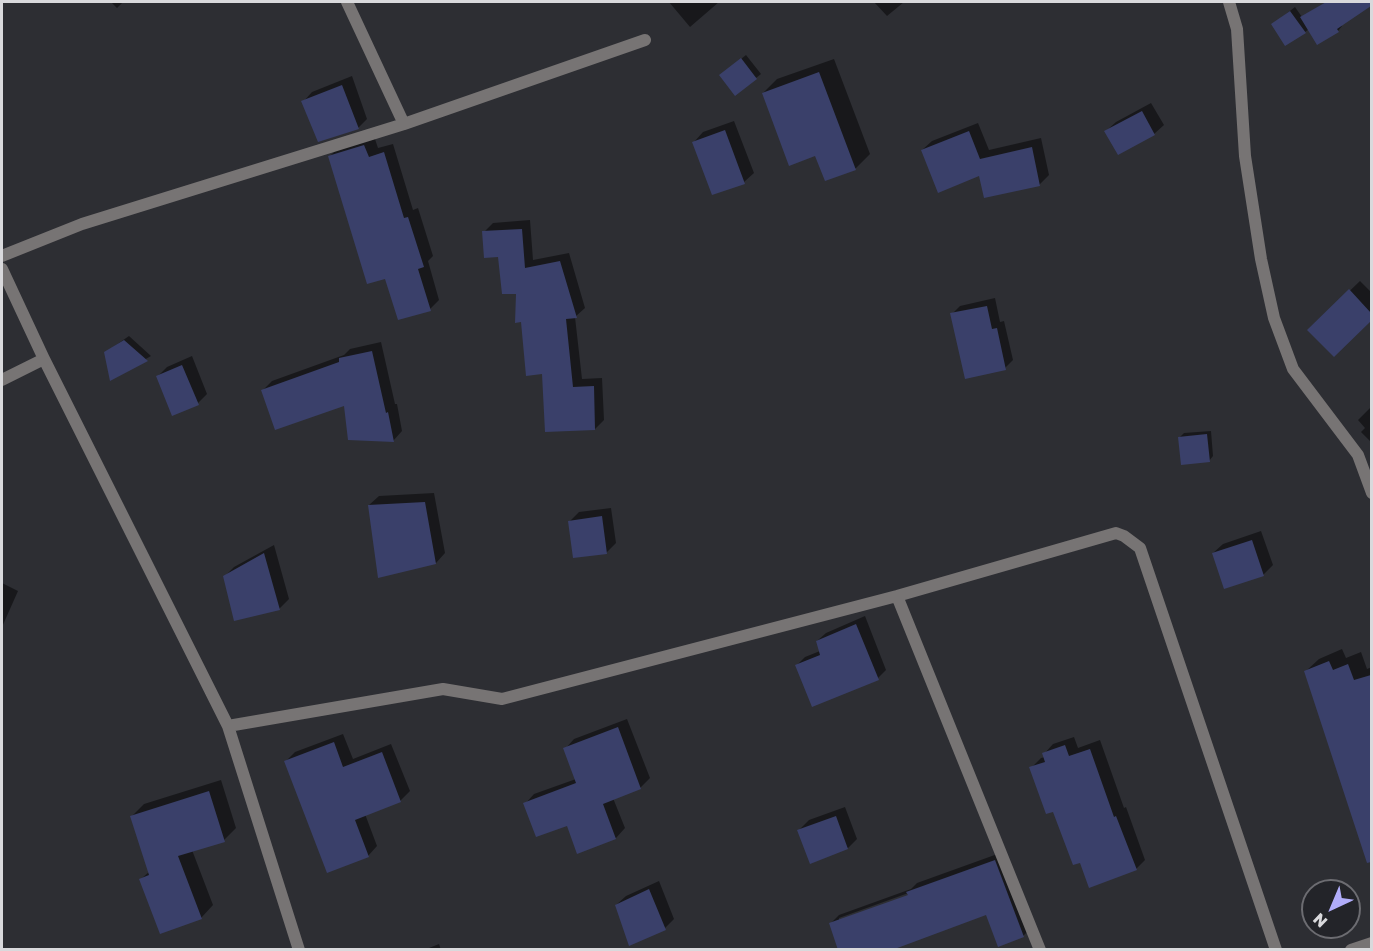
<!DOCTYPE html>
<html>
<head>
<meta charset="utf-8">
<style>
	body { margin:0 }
	#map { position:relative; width:1373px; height:951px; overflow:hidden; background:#2d2e33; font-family:"Golos Text",sans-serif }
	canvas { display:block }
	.frame { position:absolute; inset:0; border:3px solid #d9d9dc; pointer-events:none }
	.north { position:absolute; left:1301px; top:879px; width:60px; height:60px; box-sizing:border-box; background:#232429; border:2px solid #6c6c71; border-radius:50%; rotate:224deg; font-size:16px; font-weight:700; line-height:24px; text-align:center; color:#d9d9dc }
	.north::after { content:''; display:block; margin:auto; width:21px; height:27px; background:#b1adfa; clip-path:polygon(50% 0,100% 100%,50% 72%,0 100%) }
</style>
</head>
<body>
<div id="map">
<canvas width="1373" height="951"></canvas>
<div class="frame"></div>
<div class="north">N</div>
</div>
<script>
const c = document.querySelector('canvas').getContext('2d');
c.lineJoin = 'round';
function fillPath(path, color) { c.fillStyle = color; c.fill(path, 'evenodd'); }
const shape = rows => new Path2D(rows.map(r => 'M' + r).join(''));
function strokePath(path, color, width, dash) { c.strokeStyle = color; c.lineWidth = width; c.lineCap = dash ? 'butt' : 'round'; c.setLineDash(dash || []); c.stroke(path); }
fillPath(shape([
	[111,2,123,2,117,8],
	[669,2,719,2,690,27],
	[874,2,904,2,887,16],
	[1326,2,1372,2,1372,5,1341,24,1342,26,1338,31,1309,29,1305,32,1273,24,1295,7,1302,17],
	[746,55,761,74,736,94,726,71],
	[834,59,870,154,856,168,826,179,816,154,763,93,777,79],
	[352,76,367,119,358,128,303,102,312,92],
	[1151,103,1164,125,1154,134,1106,131,1116,122],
	[734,121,754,173,744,182,694,142,703,132],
	[978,123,989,150,1041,138,1049,175,1039,185,980,174,922,150,932,141],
	[374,136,378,148,393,144,413,210,418,208,433,256,428,261,439,300,430,309,386,277,329,157,339,147],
	[530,220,533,260,569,253,585,308,575,317,582,379,602,378,604,420,595,429,544,373,518,292,499,255,484,232,493,223],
	[1360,281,1372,293,1372,319,1334,355,1309,330],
	[995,298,1000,322,1004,321,1013,360,1005,368,952,314,960,306],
	[129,336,151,356,111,379,106,352],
	[381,342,395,404,397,404,402,431,393,441,346,404,263,390,272,381,344,355,350,349],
	[192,356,207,394,198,403,158,376,167,367],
	[1372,406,1372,443,1361,432,1365,428,1358,420],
	[1211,431,1213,456,1209,461,1180,437,1184,433],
	[434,493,445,553,436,563,369,505,379,496],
	[611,508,616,543,606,553,570,521,579,512],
	[1261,531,1273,565,1263,575,1213,553,1223,544],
	[274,545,289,599,279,609,224,577,234,567],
	[2,583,18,591,2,627],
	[865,616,886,670,878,678,797,665,805,657,820,651,817,641,826,633],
	[1342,649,1346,658,1361,652,1367,669,1372,667,1372,843,1363,846,1306,671,1319,659],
	[627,719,650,778,640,788,613,798,625,828,616,838,568,824,525,804,534,794,576,779,565,749,574,739],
	[343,734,353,759,391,744,410,791,400,801,365,814,377,846,368,856,286,761,295,752],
	[1074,737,1078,748,1100,740,1124,808,1126,807,1145,860,1136,869,1081,861,1031,768,1041,758,1045,757,1044,754,1053,744],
	[221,780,236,828,224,840,192,850,213,905,201,918,141,879,150,871,132,816,144,804],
	[845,807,857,839,848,848,799,830,809,820],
	[1003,852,1032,927,1023,936,986,914,830,924,839,915,911,889,917,883],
	[914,891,915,894,839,921,839,918],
	[659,881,674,919,665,928,616,905,626,896],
	[439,944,441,950,424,950]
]), '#0007');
fillPath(shape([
	[1326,2,1371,2,1371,6,1337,29,1339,32,1317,45,1300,17],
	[1290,11,1306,33,1285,46,1271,24],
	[741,58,757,79,735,96,719,75],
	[819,72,856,170,825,181,815,156,789,166,762,93],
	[342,85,359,129,318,142,301,101],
	[1142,111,1155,135,1118,155,1104,131],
	[725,130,745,184,712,195,692,142],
	[969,131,980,159,1032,147,1040,186,984,198,979,176,938,193,921,150],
	[364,145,369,157,384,152,404,218,408,217,424,267,418,269,431,311,398,320,385,279,367,284,328,156],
	[522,229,525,268,560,261,577,318,566,319,573,387,594,386,595,430,545,432,542,374,526,376,521,322,515,323,516,294,502,294,498,257,484,258,482,231],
	[1349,289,1371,313,1371,321,1334,357,1307,330],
	[987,306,992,329,997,328,1006,370,965,379,950,313],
	[124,340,148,361,110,381,104,352],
	[372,351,386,413,388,412,394,442,348,440,344,406,275,430,261,390,339,362,339,358],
	[182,365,199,405,172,416,156,376],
	[1207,434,1210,462,1181,465,1178,437],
	[425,502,436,564,378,578,368,505],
	[602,516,607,554,573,558,568,521],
	[1252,540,1264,576,1224,589,1212,553],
	[264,553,280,610,234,621,223,576],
	[856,624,879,680,812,707,795,665,820,655,816,641],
	[1329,661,1333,670,1348,664,1354,680,1371,675,1371,862,1367,863,1304,671],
	[618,727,641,789,603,804,616,839,577,854,567,826,536,837,523,803,576,783,563,748],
	[334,742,343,767,382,752,401,802,355,820,369,857,327,873,284,761],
	[1065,745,1069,756,1090,749,1114,817,1116,816,1137,870,1089,888,1080,863,1073,865,1053,812,1046,814,1029,767,1045,762,1042,753],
	[209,791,225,842,178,856,202,919,160,934,139,879,149,875,130,816],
	[836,816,848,849,810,864,797,830],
	[995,860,1024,937,998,947,986,915,892,950,838,950,829,923,908,895,906,892],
	[649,889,666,930,629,946,615,905]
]), '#3a406a');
strokePath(shape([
	[347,2,404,124],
	[1229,2,1237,29,1245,156,1261,259,1274,318,1293,369,1358,455,1372,493],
	[2,256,82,224,404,124,645,40],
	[2,269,44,359,228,726,299,950],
	[2,380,44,359],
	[897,596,1040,950],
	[228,726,443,689,502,699,897,596,1116,533,1124,536,1140,548,1276,950],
	[1351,950,1372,943]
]), '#777474', 12);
</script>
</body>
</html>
